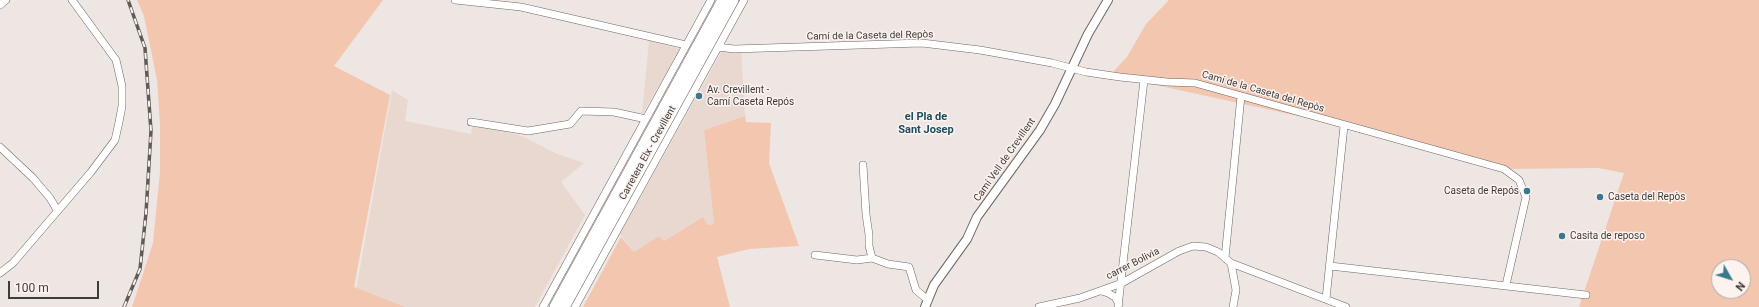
<!DOCTYPE html>
<html>
<head>
<meta charset="utf-8">
<style>
	body { margin:0 }
	#map { position:relative; width:1759px; height:307px; overflow:hidden; background:#eee6e2; font-family:Roboto,sans-serif }
	canvas { display:block }
	.north { position:absolute; left:1711px; top:259px; width:40px; height:40px; box-sizing:border-box; background:#fcf3ef; border:1px solid #b0a9a6; border-radius:50%; rotate:129deg; font-size:11px; font-weight:700; line-height:16px; text-align:center; color:#3e3b39 }
	.north::after { content:''; display:block; margin:auto; width:14px; height:18px; background:#39788d; clip-path:polygon(50% 0,100% 100%,50% 72%,0 100%) }
	.scale { position:absolute; left:8px; top:281px; width:91px; height:18px; box-sizing:border-box; border:2px solid #3e3b39; border-top:0; padding-left:5px; font-size:12px; line-height:14px; white-space:nowrap; color:#3e3b39; -webkit-text-stroke:3px #fcf3ef; paint-order:stroke }
</style>
</head>
<body>
<div id="map">
<canvas width="1759" height="307"></canvas>
<div class="north">N</div>
<div class="scale">100 m</div>
</div>
<script>
const c = document.querySelector('canvas').getContext('2d');
c.lineJoin = 'round';
function fillPath(path, color) { c.fillStyle = color; c.fill(path, 'evenodd'); }
const shape = rows => new Path2D(rows.map(r => 'M' + r).join(''));
function strokePath(path, color, width, dash) { c.strokeStyle = color; c.lineWidth = width; c.lineCap = dash ? 'butt' : 'round'; c.setLineDash(dash || []); c.stroke(path); }
function drawText(font, color, halo, rows, align = 'center') {
  c.font = font + ' Roboto,sans-serif'; c.lineWidth = 3; c.setLineDash([]); c.textBaseline = 'middle'; c.strokeStyle = halo; c.fillStyle = color; for (const [text, x, y, turn = 0] of rows) {
    c.save(); c.translate(x, y); c.rotate((+turn || 0) * Math.PI / 180); c.textAlign = isNaN(turn) ? turn : align; if (halo) c.strokeText(text, 0, 0); c.fillText(text, 0, 0); c.restore();
  }
}
fillPath(shape([
	[649,40,680,49,642,115],
	[726,44,741,48,745,116,704,130,714,224,708,225,703,217,664,241,659,236,634,252,620,234],
	[392,90,408,100,405,121,471,134,473,123,522,136,557,154,584,163,561,182,585,215,535,307,350,307,357,285]
]), '#e8d8d0');
fillPath(shape([
	[137,0,383,0,334,66,390,95,354,287,405,307,132,307,153,243,160,172,160,125,157,80,144,16],
	[1169,0,1759,0,1759,307,1579,307,1624,173,1598,168,1504,169,1344,126,1110,75,1127,57,1146,24],
	[1719,267,1743,267,1743,291,1719,291],
	[745,116,746,122,771,123,769,163,799,246,749,249,717,257,730,307,583,307,621,237,634,252,659,236,664,241,703,217,708,225,714,224,704,130]
]), '#f3c6b0');
const minor = shape([
	[455,0,521,7,686,45],
	[0,5,6,0],
	[718,47,734,49,922,43,980,50,1052,63,1086,72,1120,77,1167,82,1195,83,1504,169,1519,180,1526,197,1506,285],
	[471,122,528,131,570,124,581,111,614,112,646,119],
	[0,147,33,178,50,198,57,210],
	[863,165,866,214,869,235,869,246,872,258,888,264,909,267,916,290,928,300],
	[815,255,857,260,872,258],
	[1225,258,1241,96],
	[1231,263,1236,290,1233,307],
	[1330,266,1586,295],
	[0,273,13,263,91,172,115,140,119,122,122,106,122,86,116,60,72,0],
	[1101,291,1108,293,1115,297,1119,304],
	[1326,299,1344,126],
	[543,307,711,0],
	[575,307,744,0],
	[1039,307,1080,298,1122,283,1179,251,1193,246,1206,247,1218,252,1231,263,1346,307],
	[1118,307,1144,80]
]);
const tertiary = shape([
	[925,307,934,285,967,239,977,217,1040,130,1055,104,1088,34,1108,0]
]);
const trunk = shape([
	[555,307,723,0],
	[564,307,733,0]
]);
strokePath(minor, '#6e6763', 8);
strokePath(tertiary, '#6e6763', 10);
strokePath(trunk, '#6e6763', 12);
strokePath(minor, '#fff', 7);
strokePath(tertiary, '#fff', 8);
strokePath(trunk, '#fff', 11);
const rail = shape([
	[124,307,140,269,146,213,151,131,145,48,128,0]
]);
strokePath(rail, '#5f5b58', 3.5);
strokePath(rail, '#fcf3ef', 2, [6]);
for (const [x, y, r, color] of [
	[699,96,4,"#39788d"],
	[1527,191,4,"#39788d"],
	[1600,197,4,"#39788d"],
	[1562,236,4,"#39788d"]
]) { const dot = new Path2D(); dot.arc(x, y, r, 0, 2 * Math.PI); c.fillStyle = color; c.fill(dot); strokePath(dot, '#fcf3ef', 1.5); }
drawText('10px', '#3e3b39', '#fcf3ef', [
	["Camí de la Caseta del Repòs",870,36,-1],
	["Camí de la Caseta del Repòs",1263,92,16],
	["Carretera Elx - Crevillent",648,153,-61],
	["Camí Vell de Crevillent",1005,160,-55],
	["carrer Bolivia",1133,264,-27]
]);
drawText('10px', '#3e3b39', '#fcf3ef', [
	["Av. Crevillent -",707,90],
	["Camí Caseta Repós",707,102],
	["Caseta de Repós",1519,191,"right"],
	["Caseta del Repòs",1608,197],
	["Casita de reposo",1570,236]
], 'left');
drawText('bold 11px', '#1a4d5e', '#fcf3ef', [
	["el Pla de",926,117],
	["Sant Josep",926,130]
]);
</script>
</body>
</html>
